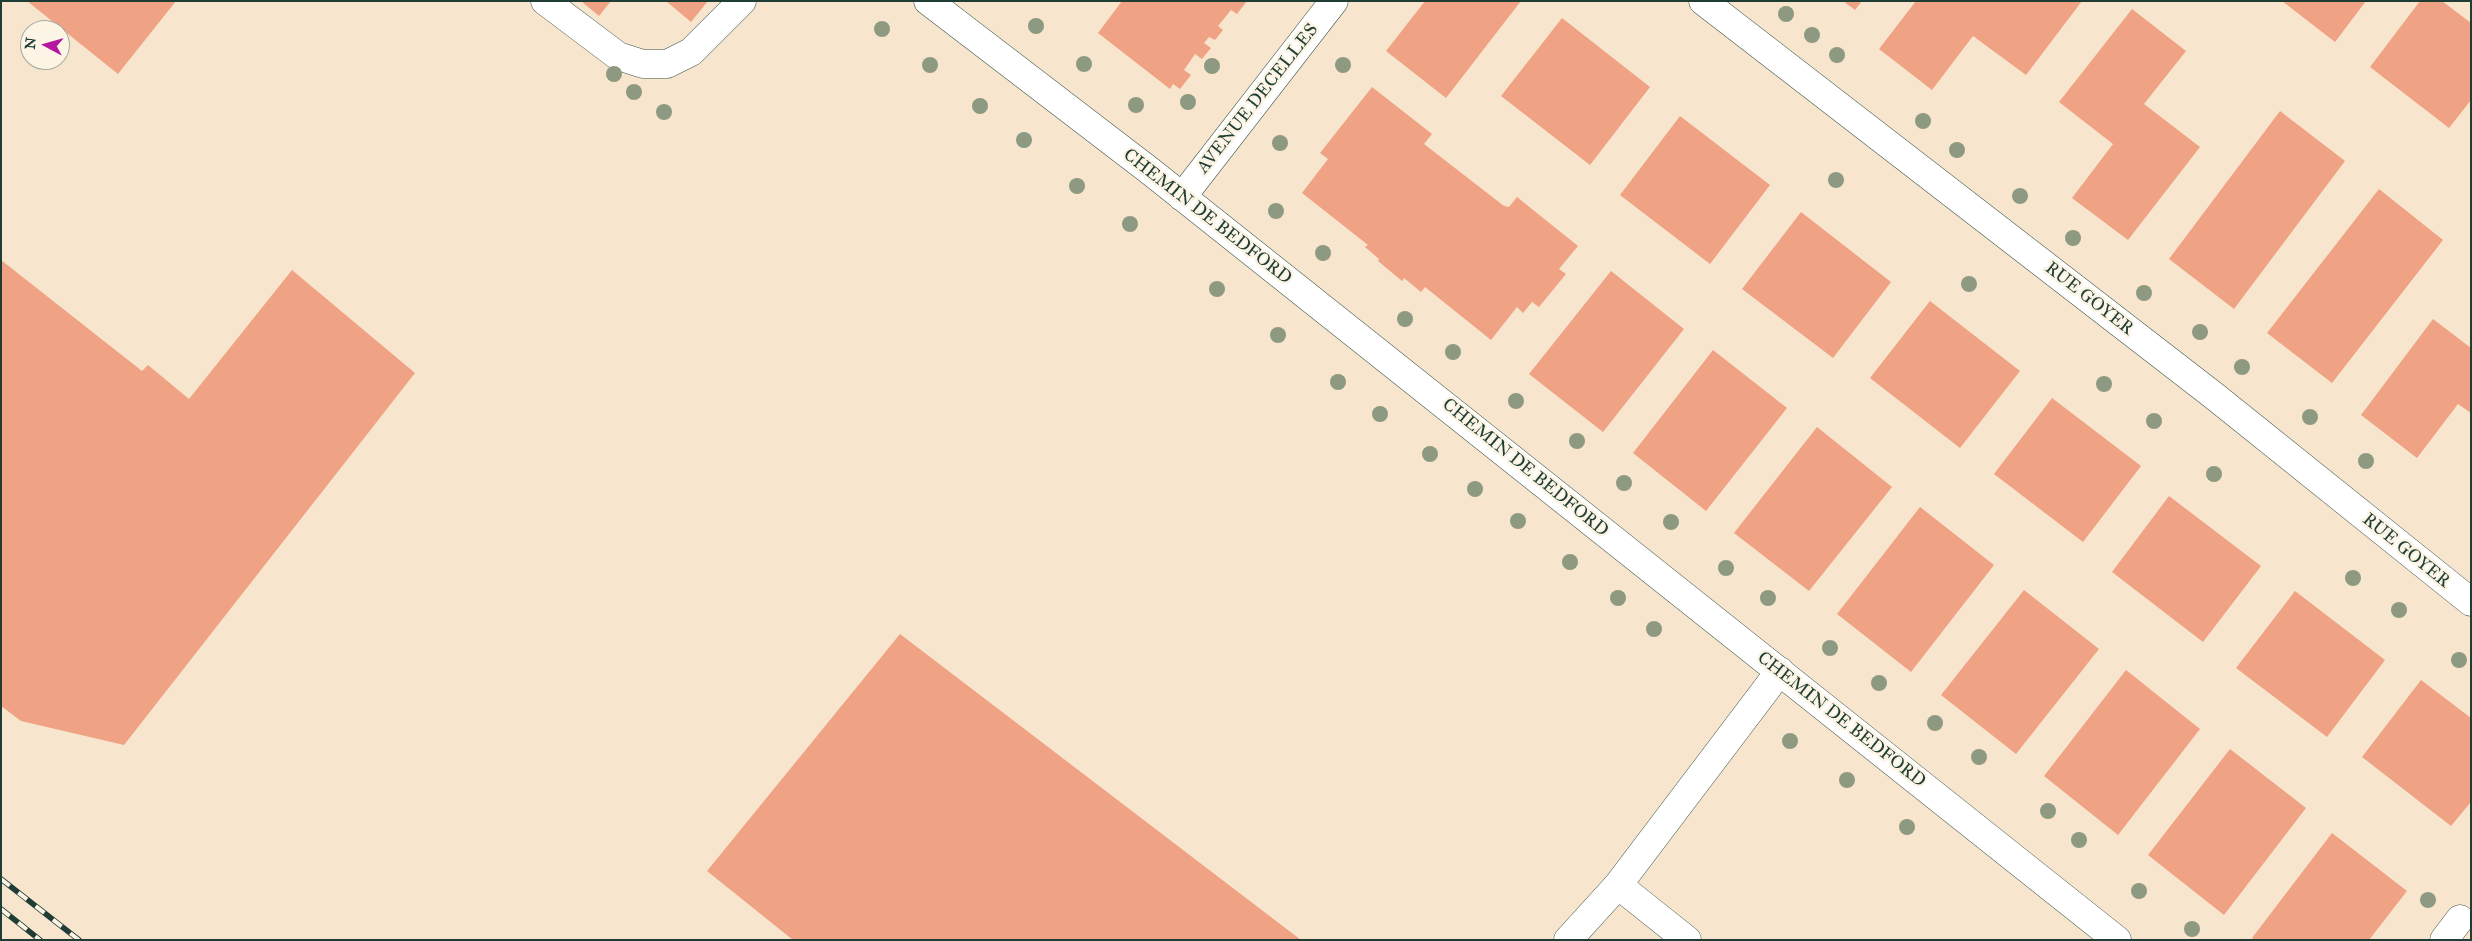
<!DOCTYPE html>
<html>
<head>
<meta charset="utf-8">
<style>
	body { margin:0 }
	#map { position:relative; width:2472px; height:941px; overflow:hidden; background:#f7e5cd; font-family:"IM FELL Great Primer",serif }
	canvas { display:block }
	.frame { position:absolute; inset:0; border:2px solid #1f3d34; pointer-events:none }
	.north { position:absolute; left:20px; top:20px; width:50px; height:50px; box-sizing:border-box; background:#fcf5e5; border:1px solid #a4ab9e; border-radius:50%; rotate:276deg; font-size:14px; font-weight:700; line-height:20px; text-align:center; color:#1f3d34 }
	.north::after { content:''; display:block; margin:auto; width:18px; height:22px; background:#b5179e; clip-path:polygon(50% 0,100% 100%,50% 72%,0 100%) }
</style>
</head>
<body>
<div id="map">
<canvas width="2472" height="941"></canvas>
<div class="frame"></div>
<div class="north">N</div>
</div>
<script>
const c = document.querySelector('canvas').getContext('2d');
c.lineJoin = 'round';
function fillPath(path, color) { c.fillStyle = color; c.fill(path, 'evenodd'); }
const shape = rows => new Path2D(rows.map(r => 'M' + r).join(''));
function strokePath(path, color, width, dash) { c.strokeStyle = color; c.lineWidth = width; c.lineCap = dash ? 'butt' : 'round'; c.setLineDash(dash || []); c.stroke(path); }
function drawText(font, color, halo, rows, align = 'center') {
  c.font = font + ' "IM FELL Great Primer",serif'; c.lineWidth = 5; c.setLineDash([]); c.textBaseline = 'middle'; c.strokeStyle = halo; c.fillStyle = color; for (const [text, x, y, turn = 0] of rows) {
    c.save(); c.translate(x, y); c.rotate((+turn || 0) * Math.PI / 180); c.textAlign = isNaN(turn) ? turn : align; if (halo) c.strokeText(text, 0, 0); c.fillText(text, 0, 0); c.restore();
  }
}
fillPath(shape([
	[27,1,176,1,118,74],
	[581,1,611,1,599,16],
	[666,1,708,1,691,22],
	[1122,1,1247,1,1237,14,1231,10,1218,26,1223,30,1215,40,1209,37,1204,43,1211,48,1202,59,1195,54,1184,70,1191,75,1180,89,1173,84,1170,89,1098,33],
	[1425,1,1521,1,1446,98,1386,51],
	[1843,1,1862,1,1855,10],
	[1916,1,2082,1,2026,75,1973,36,1932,90,1879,49],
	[2282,1,2366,1,2335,42],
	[2420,1,2442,1,2471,23,2471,100,2449,128,2370,67],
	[2132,9,2186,51,2144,104,2200,147,2128,240,2072,198,2113,144,2059,102],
	[1562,18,1650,87,1590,165,1501,96],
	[1372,87,1432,134,1424,144,1504,206,1509,207,1517,197,1578,246,1559,269,1566,274,1539,307,1532,302,1523,313,1517,307,1491,340,1425,287,1421,292,1404,278,1402,281,1378,261,1379,259,1365,247,1368,245,1302,193,1328,159,1320,153],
	[2280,111,2345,161,2234,309,2169,259],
	[1680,116,1770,185,1710,264,1620,195],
	[2379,189,2443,240,2332,383,2267,333],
	[1801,212,1891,282,1833,358,1742,289],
	[1,260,142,371,148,365,189,399,292,270,415,373,124,745,21,721,1,706],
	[1611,271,1684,329,1603,432,1529,374],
	[1930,301,2020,371,1960,448,1870,378],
	[2433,319,2471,348,2471,413,2458,404,2417,458,2361,415],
	[1713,350,1787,408,1706,511,1633,453],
	[2052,398,2141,466,2083,542,1994,474],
	[1817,427,1892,487,1809,591,1734,533],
	[2169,496,2261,566,2203,642,2112,572],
	[1920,507,1994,565,1911,672,1837,614],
	[2024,590,2099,649,2016,754,1941,695],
	[2295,591,2385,660,2327,737,2236,668],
	[900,634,1301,940,793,940,707,871],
	[2126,670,2200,729,2118,835,2044,776],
	[2421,680,2471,718,2471,802,2451,826,2362,757],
	[2230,749,2306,808,2224,915,2148,855],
	[2332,833,2407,891,2369,940,2254,940,2252,938]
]), '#f0a284');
const minor = shape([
	[545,1,618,56,643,64,667,64,691,52,742,1],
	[928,1,1150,171,2117,940],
	[1703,1,2213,395,2471,602],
	[1182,197,1334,1],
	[1618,885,1687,940],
	[1568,940,1618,885,1780,671],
	[2444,940,2460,919]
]);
strokePath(minor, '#3f564b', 29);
strokePath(minor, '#fff', 28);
const rail = shape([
	[1,879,79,940],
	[1,909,40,940]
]);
strokePath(rail, '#1f3d34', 5.5);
strokePath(rail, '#fcf5e5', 4, [11]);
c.fillStyle = '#8e9981';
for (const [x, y] of [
	[1786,14],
	[1036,26],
	[882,29],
	[1812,35],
	[1837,55],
	[1084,64],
	[930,65],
	[1343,65],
	[1212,66],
	[614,74],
	[634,92],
	[1188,102],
	[1136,105],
	[980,106],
	[664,112],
	[1923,121],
	[1024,140],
	[1280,143],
	[1957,150],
	[1836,180],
	[1077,186],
	[2020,196],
	[1276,211],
	[1130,224],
	[2073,238],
	[1323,253],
	[1969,284],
	[1217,289],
	[2144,293],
	[1405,319],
	[2200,332],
	[1278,335],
	[1453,352],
	[2242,367],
	[1338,382],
	[2104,384],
	[1516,401],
	[1380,414],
	[2310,417],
	[2154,421],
	[1577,441],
	[1430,454],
	[2366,461],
	[2214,474],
	[1624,483],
	[1475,489],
	[1518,521],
	[1671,522],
	[1570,562],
	[1726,568],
	[2353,578],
	[1618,598],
	[1768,598],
	[2399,610],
	[1654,629],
	[1830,648],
	[2459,660],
	[1879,683],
	[1935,723],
	[1790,741],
	[1979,757],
	[1847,780],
	[2048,811],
	[1907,827],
	[2079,840],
	[2139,891],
	[2428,900],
	[2192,929]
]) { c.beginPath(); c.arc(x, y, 8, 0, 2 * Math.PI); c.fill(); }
drawText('18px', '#1f3d34', '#fcf5e5', [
	["AVENUE DECELLES",1258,99,-52],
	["CHEMIN DE BEDFORD",1207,217,38],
	["RUE GOYER",2089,299,38],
	["CHEMIN DE BEDFORD",1525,468,39],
	["RUE GOYER",2406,551,39],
	["CHEMIN DE BEDFORD",1841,720,38]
]);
</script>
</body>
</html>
